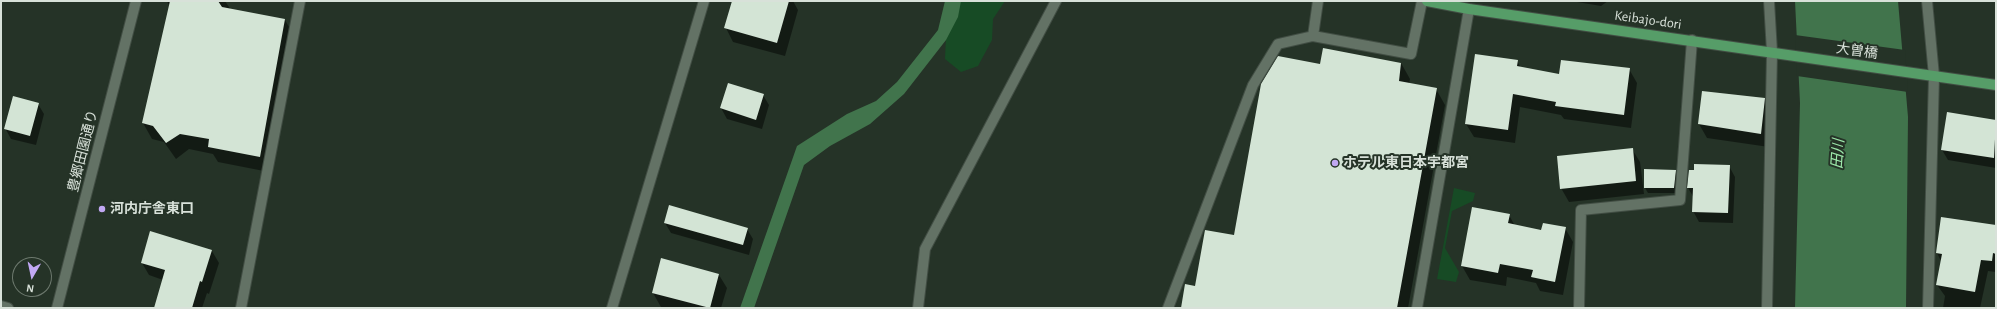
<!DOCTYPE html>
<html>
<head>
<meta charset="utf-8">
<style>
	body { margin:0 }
	#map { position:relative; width:1997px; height:309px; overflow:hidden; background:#253327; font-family:"Alegreya Sans",sans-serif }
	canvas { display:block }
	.frame { position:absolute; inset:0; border:2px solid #d8e1d9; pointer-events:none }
	.north { position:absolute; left:12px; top:257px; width:40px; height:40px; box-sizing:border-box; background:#253327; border:1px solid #6d796e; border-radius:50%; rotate:189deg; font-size:11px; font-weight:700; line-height:16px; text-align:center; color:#d8e1d9 }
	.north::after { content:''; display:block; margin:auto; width:14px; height:18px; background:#c1a8f3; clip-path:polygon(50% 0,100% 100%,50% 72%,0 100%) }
</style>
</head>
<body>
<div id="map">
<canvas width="1997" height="309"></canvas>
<div class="frame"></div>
<div class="north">N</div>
</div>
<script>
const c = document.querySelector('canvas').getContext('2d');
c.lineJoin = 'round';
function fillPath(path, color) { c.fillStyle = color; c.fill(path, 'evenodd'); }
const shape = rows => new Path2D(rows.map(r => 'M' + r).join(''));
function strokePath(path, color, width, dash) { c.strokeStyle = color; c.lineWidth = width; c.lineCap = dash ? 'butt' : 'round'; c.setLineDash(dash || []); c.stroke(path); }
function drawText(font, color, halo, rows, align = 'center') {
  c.font = font + ' "Alegreya Sans","Noto Sans JP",sans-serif'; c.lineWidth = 4; c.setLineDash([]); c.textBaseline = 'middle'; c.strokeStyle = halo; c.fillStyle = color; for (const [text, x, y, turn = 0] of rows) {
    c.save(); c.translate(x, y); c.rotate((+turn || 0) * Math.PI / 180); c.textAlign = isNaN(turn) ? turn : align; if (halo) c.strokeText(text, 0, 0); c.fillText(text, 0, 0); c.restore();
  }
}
fillPath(shape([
	[956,1,1005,1,993,19,992,40,978,66,961,72,945,59,946,36],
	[1454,188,1475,193,1473,201,1452,211,1445,248,1459,272,1456,282,1437,279]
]), '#174b25');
fillPath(shape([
	[945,1,961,1,958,17,946,40,904,94,870,124,830,146,804,165,754,308,740,308,797,146,847,114,876,101,897,82,938,30],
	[1795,1,1898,1,1908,117,1906,308,1795,308,1800,103]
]), '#41744c');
fillPath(shape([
	[1795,35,1905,50,1908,92,1797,76]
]), '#253327');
fillPath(shape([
	[167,1,225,1,231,10,285,20,294,36,269,172,218,162,213,154,189,149,176,159,164,142,152,139,143,123,170,7],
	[733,1,793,1,798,10,785,56,733,42,726,28],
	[1571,1,1608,1,1601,6],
	[1517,61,1521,68,1560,75,1629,69,1637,83,1631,128,1564,119,1561,115,1520,107,1515,143,1474,137,1466,124],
	[1401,63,1410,79,1409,84,1436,89,1445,105,1408,308,1182,308,1234,236,1321,65],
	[1702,92,1764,99,1772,113,1769,147,1707,138,1699,124],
	[763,95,769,105,762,129,727,119,721,108],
	[38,104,44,114,36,145,11,139,5,128],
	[1948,114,1996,121,1996,168,1948,160,1942,150],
	[1632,149,1640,162,1644,194,1569,202,1561,188],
	[1729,166,1735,177,1733,223,1699,222,1693,211,1694,198,1688,188,1690,171],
	[1675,171,1678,176,1677,193,1648,193,1645,188],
	[1509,215,1515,226,1542,231,1565,228,1573,242,1563,295,1540,291,1536,283,1507,277,1506,286,1470,280,1462,266],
	[665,223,747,229,753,239,749,255,671,233],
	[1996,226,1996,272,1988,271,1980,308,1943,308,1945,296,1937,285,1941,261,1937,253],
	[212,251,219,263,209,294,207,293,202,308,155,308,163,280,149,275,142,263],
	[719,275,727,288,721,308,665,308,661,307,653,293]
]), '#0007');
fillPath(shape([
	[170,1,218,1,222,7,285,19,260,157,208,147,209,139,180,134,166,143,153,126,142,123],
	[732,1,789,1,777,43,724,28],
	[1323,48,1401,63,1399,81,1437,88,1397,308,1181,308,1185,284,1195,286,1205,230,1234,235,1261,84,1278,56,1320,64],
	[1475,54,1518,60,1517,66,1559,74,1561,60,1630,68,1624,115,1555,106,1556,102,1513,94,1508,130,1465,124],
	[728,83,764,94,756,120,720,108],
	[1702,91,1765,98,1761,134,1698,124],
	[13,96,39,103,30,136,4,129],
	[1947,112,1996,120,1994,158,1941,150],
	[1633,148,1636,181,1560,189,1557,156],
	[1694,164,1730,165,1728,213,1692,212,1693,188,1687,188,1689,170,1694,170],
	[1644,169,1676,170,1674,188,1644,188],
	[669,205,748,228,743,245,664,223],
	[1472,207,1510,214,1508,223,1541,230,1543,223,1566,227,1555,282,1531,277,1533,270,1500,264,1498,273,1461,266],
	[1941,217,1996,225,1996,254,1993,253,1992,261,1981,260,1975,292,1936,285,1942,254,1936,253],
	[150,231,212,250,202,282,200,281,192,308,154,308,165,270,141,263],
	[661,258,719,274,710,308,652,293]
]), '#d3e4d5');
const minor = shape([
	[1927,1,1934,76,1928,308],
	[1313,36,1411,54,1422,1],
	[1,306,8,308],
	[57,308,136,1],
	[241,308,300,1],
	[612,308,704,1],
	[918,308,925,249,1056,1],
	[1168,308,1253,85,1278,44,1313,36,1318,1],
	[1417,308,1469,9],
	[1579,308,1581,210,1680,200,1692,40],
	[1767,308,1772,52,1769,1]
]);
const major = shape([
	[1427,1,1469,9,1996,85]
]);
strokePath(minor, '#424e44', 12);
strokePath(major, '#424e44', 12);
strokePath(minor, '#637265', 10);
strokePath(major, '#569d68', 10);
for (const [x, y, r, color] of [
	[1335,163,4,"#c1a8f3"],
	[102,209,4,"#c1a8f3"]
]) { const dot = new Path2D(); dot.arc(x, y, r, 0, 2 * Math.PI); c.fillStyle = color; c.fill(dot); strokePath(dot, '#253327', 1.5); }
drawText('14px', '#d8e1d9', '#253327', [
	["Keibajo-dori",1648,20,8],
	["大曽橋",1857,51,8],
	["豊郷田園通り",83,151,-76]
]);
drawText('bold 14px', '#d8e1d9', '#253327', [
	["ホテル東日本宇都宮",1343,163],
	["河内庁舎東口",110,209]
], 'left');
drawText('italic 15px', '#9de9ab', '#253327', [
	["田川",1838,154,-86]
]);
</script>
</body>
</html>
